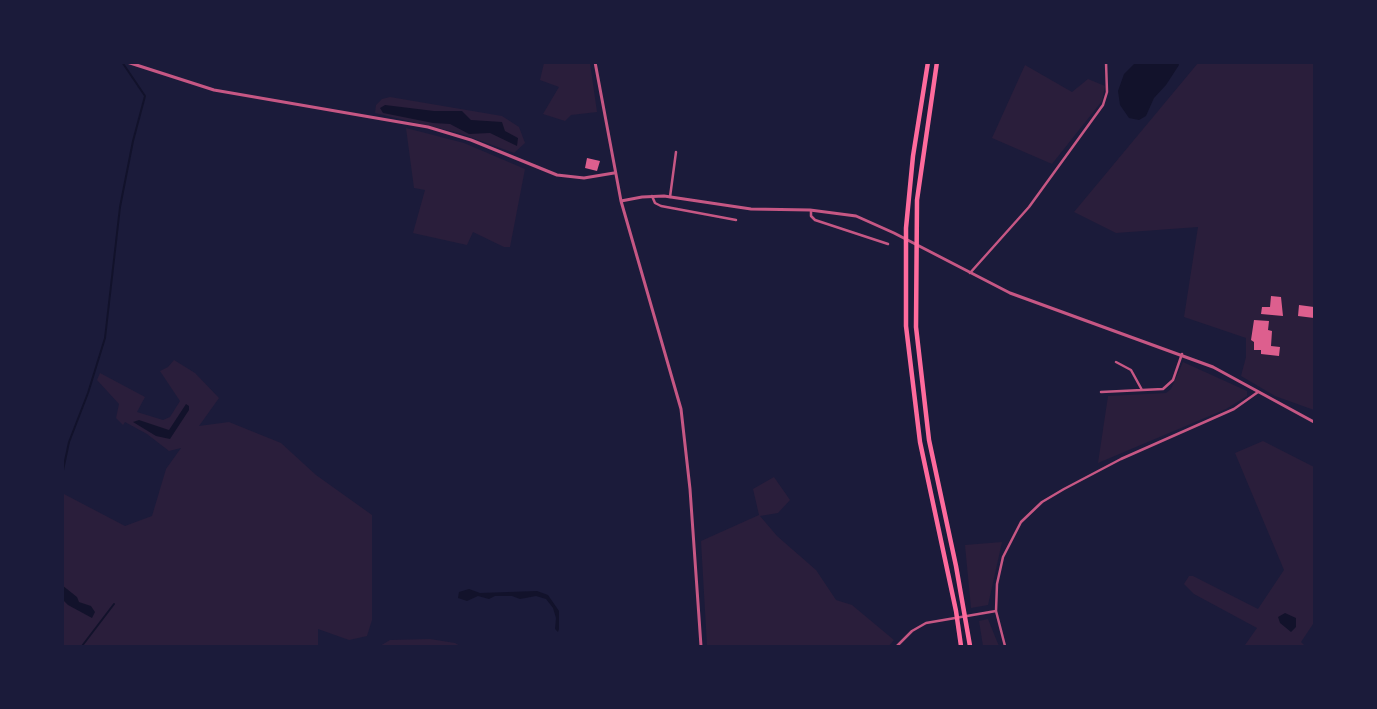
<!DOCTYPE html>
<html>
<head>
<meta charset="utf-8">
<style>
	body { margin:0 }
	#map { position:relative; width:1377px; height:709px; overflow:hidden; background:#1b1b3a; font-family:Mulish,sans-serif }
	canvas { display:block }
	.frame { position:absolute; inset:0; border:64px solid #1b1b3a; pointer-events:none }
</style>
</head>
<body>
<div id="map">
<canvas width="1377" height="709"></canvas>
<div class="frame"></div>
</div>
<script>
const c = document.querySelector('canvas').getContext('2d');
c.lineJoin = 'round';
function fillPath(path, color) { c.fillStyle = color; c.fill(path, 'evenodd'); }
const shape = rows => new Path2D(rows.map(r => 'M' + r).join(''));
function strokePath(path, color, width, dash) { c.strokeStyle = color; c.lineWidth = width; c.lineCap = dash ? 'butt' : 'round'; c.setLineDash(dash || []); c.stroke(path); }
fillPath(shape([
	[544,63,590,63,597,112,571,115,565,121,543,114,559,87,540,80],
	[1198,63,1314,63,1314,410,1275,396,1241,376,1246,357,1246,338,1184,317,1198,227,1116,233,1074,212],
	[1025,65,1072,92,1088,79,1105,86,1102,101,1052,164,992,138],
	[390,97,502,116,519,127,525,143,514,153,459,133,375,113,376,105,382,99],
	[406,128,464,143,525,169,510,247,504,247,473,232,467,245,413,233,425,190,414,188],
	[174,360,195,373,219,398,199,426,229,422,281,443,316,475,372,515,372,620,367,636,349,640,318,629,318,646,63,646,62,493,125,526,152,516,166,469,181,448,169,451,147,434,125,422,123,425,116,418,119,404,97,380,100,373,145,397,137,412,163,420,170,417,180,401,160,371,168,367],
	[1183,362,1247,391,1247,396,1226,409,1098,463,1108,396,1166,393,1171,389],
	[1263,441,1314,467,1314,625,1313,624,1301,642,1305,646,1247,646,1245,645,1257,628,1194,594,1184,584,1189,576,1193,576,1258,609,1284,570,1235,453],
	[774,477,790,500,778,513,760,516,777,536,816,570,836,600,852,605,894,640,889,646,707,646,701,541,759,515,753,489],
	[1002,542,988,605,971,608,965,545],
	[988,619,996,639,999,646,983,646,979,621],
	[430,639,455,643,460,646,380,646,390,640]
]), '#2a1e3b');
fillPath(shape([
	[1135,63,1178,63,1179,65,1166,85,1154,98,1146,116,1139,120,1129,118,1120,105,1118,91,1124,74],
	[385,105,434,111,462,111,471,120,502,122,505,131,518,138,517,146,490,133,469,134,450,124,433,123,383,113,380,108],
	[186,404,189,406,189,410,170,439,156,436,133,422,139,420,169,430],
	[62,585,77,597,79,602,91,606,95,612,92,618,68,605,63,600],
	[469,589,480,593,537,591,548,595,559,611,559,629,558,632,555,629,556,618,553,608,546,599,536,596,520,599,512,596,495,596,489,599,478,596,467,601,458,598,459,592],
	[1285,613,1296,618,1296,627,1291,632,1280,623,1278,617]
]), '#12122b');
strokePath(shape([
	[62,475,69,442,88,393,105,338,120,207,133,141,145,96,122,62],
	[82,646,114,604]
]), '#12122b', 2);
fillPath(shape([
	[587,158,600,161,597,171,585,168],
	[1271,296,1281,297,1283,316,1261,314,1262,307,1270,307],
	[1299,305,1314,307,1314,318,1298,316],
	[1254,320,1269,321,1268,330,1272,331,1271,346,1280,347,1279,356,1261,354,1261,350,1254,350,1254,342,1251,340]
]), '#dd5f8e');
strokePath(shape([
	[652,196,655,203,661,206,736,220],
	[670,197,676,152],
	[811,211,811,216,815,220,888,244],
	[970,273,1029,207,1103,105,1107,92,1106,62],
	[1116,362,1131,370,1142,390],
	[1101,392,1163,389,1173,380,1182,354],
	[897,646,912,631,926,623,996,611],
	[1005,646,996,611,997,584,1003,557,1021,522,1042,502,1064,489,1121,459,1234,409,1258,392]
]), '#c65784', 2.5);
strokePath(shape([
	[127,62,214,90,428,127,471,140,557,175,584,178,614,173],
	[595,62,621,201,681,409,690,489,701,646],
	[621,201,642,197,664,196,751,209,810,210,856,216,894,233,1010,293,1213,367,1314,422]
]), '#c65784', 3);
strokePath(shape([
	[928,62,913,156,906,228,906,326,920,442,956,611,961,646],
	[937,62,917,200,916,327,929,440,956,566,970,646]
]), '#ff6b9d', 4.5);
</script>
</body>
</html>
